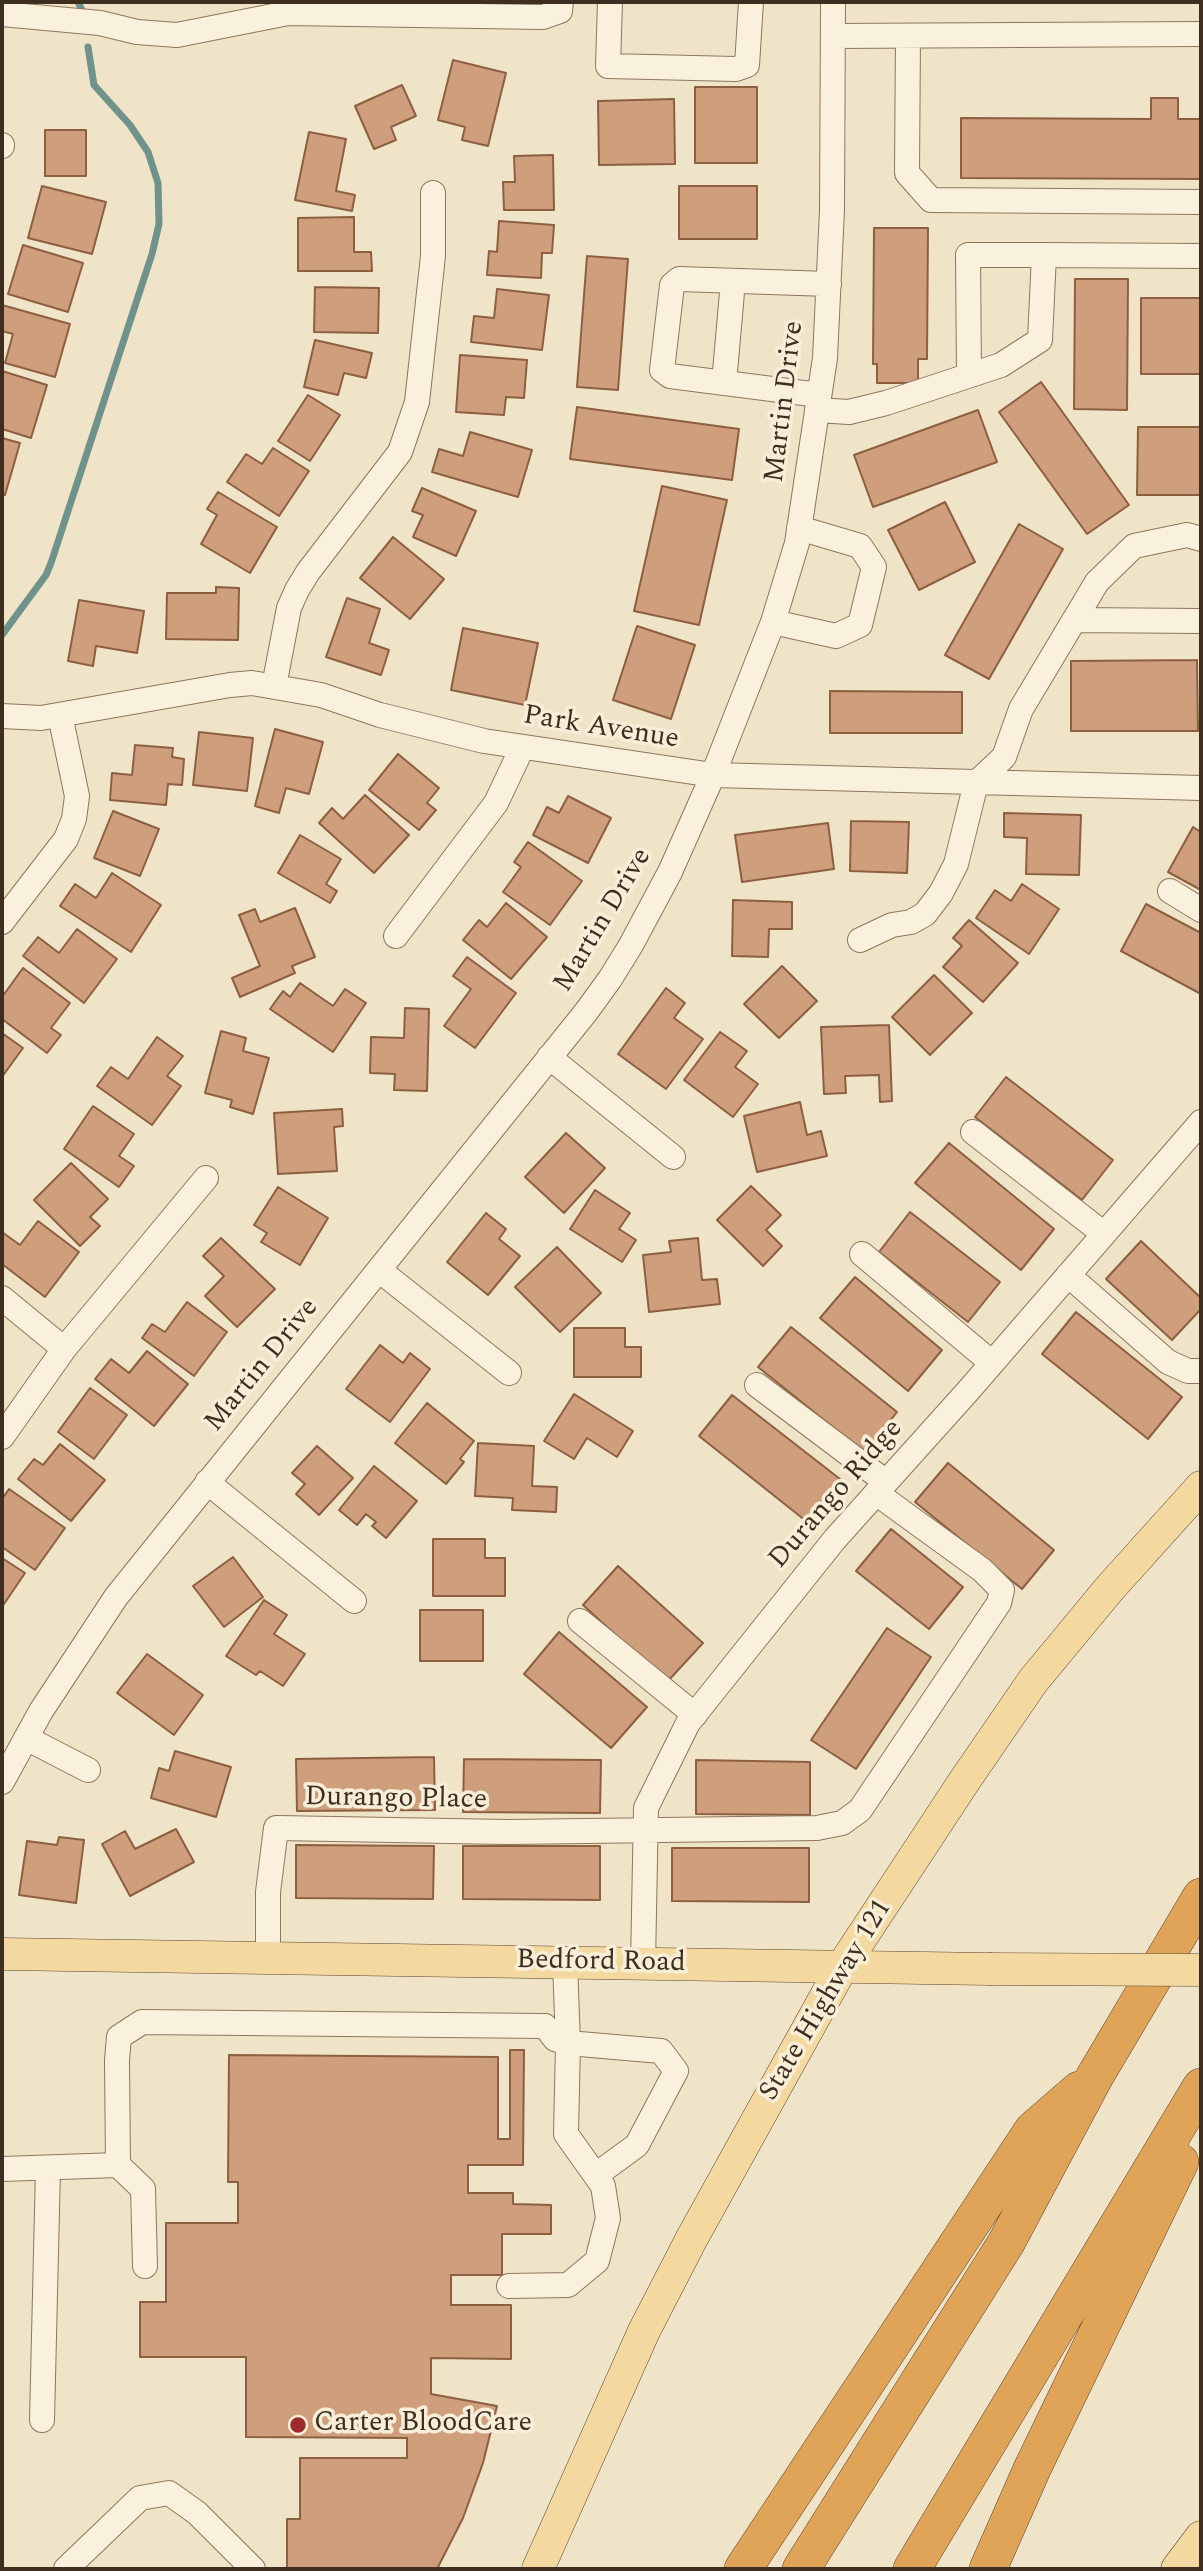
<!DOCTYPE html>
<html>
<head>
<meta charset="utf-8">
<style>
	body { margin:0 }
	#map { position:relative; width:1203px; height:2571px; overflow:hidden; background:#f0e4c8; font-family:Spectral,serif }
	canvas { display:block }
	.frame { position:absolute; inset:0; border:4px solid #3d2e20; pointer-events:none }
</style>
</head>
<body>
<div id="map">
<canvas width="1203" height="2571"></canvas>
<div class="frame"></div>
</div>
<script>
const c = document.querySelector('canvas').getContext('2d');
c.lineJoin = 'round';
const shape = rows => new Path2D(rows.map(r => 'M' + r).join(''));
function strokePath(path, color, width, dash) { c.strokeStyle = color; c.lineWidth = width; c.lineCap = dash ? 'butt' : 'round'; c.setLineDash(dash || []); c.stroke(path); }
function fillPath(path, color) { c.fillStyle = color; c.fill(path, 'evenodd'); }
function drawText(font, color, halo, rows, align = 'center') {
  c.font = font + ' Spectral,serif'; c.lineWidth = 7; c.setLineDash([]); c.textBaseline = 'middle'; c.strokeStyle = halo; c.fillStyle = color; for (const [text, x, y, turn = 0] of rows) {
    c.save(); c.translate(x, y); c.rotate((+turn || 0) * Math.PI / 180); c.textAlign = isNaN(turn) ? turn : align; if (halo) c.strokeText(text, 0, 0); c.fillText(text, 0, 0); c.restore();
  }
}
strokePath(shape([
	[78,2,81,8],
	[2,635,46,575,51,563,152,254,159,224,158,183,148,152,130,125,94,85,88,47]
]), '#6f938a', 7);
const building = shape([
	[453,60,506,73,488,146,462,140,465,127,438,120,453,60],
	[402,85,416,116,391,127,396,140,374,149,355,106,402,85],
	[695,87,757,87,757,163,695,163,695,87],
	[1151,98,1178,98,1178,119,1201,119,1201,179,961,178,961,118,1151,119,1151,98],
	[674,99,675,164,599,165,598,101,674,99],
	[45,130,86,130,86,176,45,176,45,130],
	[309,132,346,139,336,191,355,195,352,211,295,200,309,132],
	[553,155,554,210,504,210,503,182,515,182,514,156,553,155],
	[42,186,106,202,92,254,28,238,42,186],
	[679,186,757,186,757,239,679,239,679,186],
	[354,217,354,252,371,252,372,271,298,271,298,218,354,217],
	[499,221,554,225,552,253,542,253,541,278,487,275,489,251,497,252,499,221],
	[874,228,928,228,927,359,918,359,918,383,877,383,877,364,873,364,874,228],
	[23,245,83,263,68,312,8,294,23,245],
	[587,256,628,259,618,390,577,387,587,256],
	[1075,279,1128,279,1127,410,1074,409,1075,279],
	[315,287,379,288,378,333,314,332,315,287],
	[497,289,549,295,542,350,471,342,474,316,494,318,497,289],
	[1141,298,1201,298,1201,374,1141,374,1141,298],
	[2,305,70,324,55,377,5,363,13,334,2,331,2,305],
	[315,340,372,353,366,378,344,373,338,395,304,387,315,340],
	[460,355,527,360,524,398,506,397,504,415,456,412,460,355],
	[2,371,47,385,31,438,2,429,2,371],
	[1041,382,1129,505,1087,534,999,412,1041,382],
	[308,395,340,415,310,461,278,441,308,395],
	[577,407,739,429,732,480,570,459,577,407],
	[978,410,997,462,873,507,854,455,978,410],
	[1138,427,1201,427,1201,495,1137,495,1138,427],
	[470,432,532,450,518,497,432,472,439,449,463,456,470,432],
	[2,438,20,443,5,495,2,495,2,438],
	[273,448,309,471,279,516,227,482,246,454,262,464,273,448],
	[662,486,727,500,699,625,634,611,662,486],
	[422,488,476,511,456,556,413,537,423,515,412,511,422,488],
	[218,492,277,527,250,573,201,544,217,515,207,509,218,492],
	[945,502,975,562,919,590,888,530,945,502],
	[1019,524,1063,549,989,679,945,655,1019,524],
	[393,537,444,579,410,619,360,578,393,537],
	[216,587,239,588,238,640,166,639,167,593,216,593,216,587],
	[347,598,380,609,369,643,389,650,381,675,326,657,347,598],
	[79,600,144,611,137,653,96,646,93,666,68,661,79,600],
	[637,626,695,645,671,719,613,700,637,626],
	[463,628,538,643,525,705,451,690,463,628],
	[1197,660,1198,731,1071,731,1071,661,1197,660],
	[830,691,962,692,962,733,830,733,830,691],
	[275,729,323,742,309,794,286,788,279,813,255,806,275,729],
	[199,732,253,738,247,791,193,785,199,732],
	[135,745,173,748,172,757,184,759,182,785,168,784,166,805,110,800,112,773,132,775,135,745],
	[398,754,439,788,427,803,436,810,419,830,369,790,398,754],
	[365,795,409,835,374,873,319,823,332,808,343,819,365,795],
	[568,796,611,818,588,863,533,835,547,807,559,813,568,796],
	[113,811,159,829,140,876,94,858,113,811],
	[1004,813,1081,815,1079,875,1026,874,1027,838,1004,837,1004,813],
	[851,821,909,822,907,873,850,871,851,821],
	[828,823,834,869,742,882,735,835,828,823],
	[1193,827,1201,832,1201,890,1168,872,1193,827],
	[300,835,341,859,326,884,337,891,330,903,278,873,300,835],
	[528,842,582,881,550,925,503,892,521,867,514,862,528,842],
	[112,873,161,905,131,952,60,906,75,884,96,898,112,873],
	[1022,884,1059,909,1029,954,976,918,995,890,1011,901,1022,884],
	[733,900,792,902,792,929,769,929,768,957,732,956,733,900],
	[506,903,547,937,511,979,463,940,479,920,487,927,506,903],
	[1146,904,1201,933,1201,994,1121,951,1146,904],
	[295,908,315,957,292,966,295,973,240,997,232,978,260,966,239,915,255,909,260,922,295,908],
	[969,920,1018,963,983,1002,943,967,962,946,953,938,969,920],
	[77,929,117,959,84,1003,23,956,38,937,59,953,77,929],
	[467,957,516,993,475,1048,444,1026,471,989,453,976,467,957],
	[782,966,817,1001,779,1038,744,1004,782,966],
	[23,968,70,1003,51,1028,61,1035,47,1053,2,1019,2,997,23,968],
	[934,975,972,1013,930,1055,892,1017,934,975],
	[300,983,333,1006,345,989,366,1003,333,1052,270,1009,283,991,290,997,300,983],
	[666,988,685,1003,674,1018,703,1039,666,1089,618,1054,666,988],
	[405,1008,429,1009,427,1091,394,1090,395,1074,370,1073,371,1037,404,1038,405,1008],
	[889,1025,892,1101,880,1102,879,1075,845,1076,846,1093,824,1094,821,1027,889,1025],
	[221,1031,246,1038,243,1051,269,1058,253,1114,230,1107,232,1100,205,1093,221,1031],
	[720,1032,747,1051,735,1067,758,1084,733,1117,684,1080,720,1032],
	[2,1033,23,1048,2,1077,2,1033],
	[157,1037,183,1056,167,1076,181,1086,152,1125,97,1086,111,1067,128,1079,157,1037],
	[1006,1077,1113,1160,1082,1200,975,1117,1006,1077],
	[800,1102,807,1135,821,1131,827,1156,757,1172,744,1116,800,1102],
	[93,1106,134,1134,119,1156,134,1166,119,1187,64,1149,93,1106],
	[342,1109,343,1126,334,1127,337,1171,278,1174,274,1113,342,1109],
	[566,1133,605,1168,564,1213,525,1177,566,1133],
	[949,1143,1054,1229,1021,1270,915,1183,949,1143],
	[71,1163,108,1199,90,1217,100,1226,80,1246,34,1200,71,1163],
	[751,1186,781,1215,766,1230,782,1246,763,1266,717,1220,751,1186],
	[278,1187,328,1218,300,1265,261,1242,267,1233,254,1225,278,1187],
	[595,1190,630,1213,619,1229,636,1240,622,1262,570,1229,595,1190],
	[910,1212,1000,1282,968,1322,879,1252,910,1212],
	[486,1213,506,1229,499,1239,520,1256,488,1295,447,1262,486,1213],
	[38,1221,79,1252,45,1297,2,1264,2,1232,20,1245,38,1221],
	[221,1238,275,1289,237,1327,205,1296,224,1276,203,1256,221,1238],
	[698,1238,702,1280,717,1279,720,1304,649,1312,643,1255,671,1252,669,1241,698,1238],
	[1141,1241,1201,1298,1201,1309,1172,1340,1106,1279,1141,1241],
	[557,1247,601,1293,560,1332,515,1287,557,1247],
	[855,1277,942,1350,908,1391,820,1318,855,1277],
	[187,1302,227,1332,194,1376,142,1338,152,1324,165,1332,187,1302],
	[1076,1312,1182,1397,1148,1439,1042,1354,1076,1312],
	[791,1327,897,1412,865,1453,758,1367,791,1327],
	[574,1328,625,1328,625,1347,641,1347,641,1377,574,1377,574,1328],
	[380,1345,403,1363,410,1353,430,1369,390,1422,346,1389,380,1345],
	[147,1351,188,1384,154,1426,95,1379,111,1359,129,1373,147,1351],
	[90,1388,127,1415,94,1459,58,1432,90,1388],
	[574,1394,633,1431,617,1457,587,1438,574,1459,544,1441,574,1394],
	[732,1395,840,1479,806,1521,699,1436,732,1395],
	[427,1403,474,1441,460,1459,464,1462,446,1484,395,1443,427,1403],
	[478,1443,534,1446,532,1486,557,1487,556,1512,512,1510,513,1498,475,1496,478,1443],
	[60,1444,105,1480,71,1521,18,1479,34,1459,43,1465,60,1444],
	[317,1446,353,1478,319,1515,296,1494,305,1484,292,1473,317,1446],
	[948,1463,1054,1550,1022,1589,915,1502,948,1463],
	[374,1466,417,1501,386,1538,372,1526,376,1522,366,1514,357,1525,339,1510,374,1466],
	[9,1489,65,1528,35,1570,2,1547,2,1499,9,1489],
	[891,1529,963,1587,929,1629,856,1571,891,1529],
	[433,1539,485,1539,485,1558,505,1558,505,1596,433,1596,433,1539],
	[233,1557,263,1597,224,1627,193,1586,233,1557],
	[2,1558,25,1573,2,1607,2,1558],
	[618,1566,703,1643,667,1682,583,1605,618,1566],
	[264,1600,287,1615,274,1634,305,1654,283,1686,260,1671,256,1675,226,1656,264,1600],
	[420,1610,483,1610,483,1661,420,1661,420,1610],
	[887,1628,931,1657,856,1769,811,1740,887,1628],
	[559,1632,647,1707,611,1748,524,1674,559,1632],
	[147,1654,203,1695,174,1735,117,1693,147,1654],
	[175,1751,231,1767,216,1817,151,1798,159,1768,169,1771,175,1751],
	[434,1757,435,1810,297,1811,296,1759,434,1757],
	[464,1759,601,1760,600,1813,463,1812,464,1759],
	[696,1760,810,1762,810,1815,696,1814,696,1760],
	[176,1829,194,1862,130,1896,102,1844,125,1831,135,1849,176,1829],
	[59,1837,84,1840,76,1903,19,1895,27,1841,57,1845,59,1837],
	[296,1845,434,1846,433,1899,296,1898,296,1845],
	[463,1846,600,1846,600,1900,463,1899,463,1846],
	[672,1848,809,1848,809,1902,672,1901,672,1848],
	[510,2050,524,2050,523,2165,468,2165,468,2193,513,2193,513,2204,551,2205,551,2234,502,2234,502,2275,451,2275,451,2305,511,2305,511,2359,431,2358,431,2394,497,2406,483,2463,463,2518,437,2569,287,2569,287,2519,300,2519,300,2458,407,2458,407,2438,246,2437,246,2357,140,2357,140,2302,166,2302,166,2223,238,2223,238,2182,228,2182,229,2055,498,2057,498,2139,510,2139,510,2050]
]);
fillPath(building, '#cf9f7d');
strokePath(building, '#8d5f41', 2);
const minor = shape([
	[610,2,608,66,736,69,747,65,751,2],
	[2,14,100,23,137,32,177,35,288,13,543,17,560,11,561,2],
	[833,36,1201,34],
	[908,36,907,173,931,200,1201,202],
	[2,145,2,146],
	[969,374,968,255,1044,255],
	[724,383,733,281],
	[819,395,670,376,662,370,672,285,679,279,829,284],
	[817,410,849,412,886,403,1001,365,1040,340,1044,255,1201,256],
	[1074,620,1201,621],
	[773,622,836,636,860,625,874,567,860,546,799,528],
	[274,686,289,608,297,590,308,572,400,452,417,402,433,256,433,193],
	[2,716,41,718,230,685,252,683,321,695,380,715,484,741,713,775,1201,788],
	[1170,891,1201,910],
	[2,922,66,839,74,819,77,796,60,715],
	[396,936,496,803,522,748],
	[860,940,892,925,911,922,925,914,941,893,956,864,976,783,1004,757,1021,709,1097,582,1134,546,1187,535,1201,539],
	[549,1057,673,1157],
	[973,1132,1104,1234],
	[862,1254,992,1363],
	[379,1270,509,1373],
	[1068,1275,1168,1362,1188,1371,1201,1371],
	[2,1298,64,1349],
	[757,1385,886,1482],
	[2,1437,64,1349,206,1178],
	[207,1482,354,1601],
	[580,1621,695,1715],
	[26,1738,88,1770],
	[2,1782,41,1711,116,1597,586,1012,610,979,631,945,670,872,713,775,773,622,797,543,825,358,832,210,833,2],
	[268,1958,268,1892,276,1828,508,1832,817,1828,842,1823,860,1810,999,1603,1002,1590,982,1570,876,1493],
	[643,1964,646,1808,688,1723,835,1539,968,1391,1201,1122],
	[118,2165,117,2060,119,2037,142,2022,545,2026,555,2039,568,2043,661,2051,676,2071,637,2145,596,2175],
	[2,2169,118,2165,143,2189,145,2266],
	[509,2286,568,2285,597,2261,608,2218,603,2186,566,2134,568,2043,565,1963],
	[42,2420,48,2169],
	[66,2569,140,2498,169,2493,197,2513,253,2569]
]);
const major = shape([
	[2,1954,989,1969],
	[538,2569,644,2331,692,2238,842,1967,965,1780,1033,1681,1110,1588,1201,1487],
	[1177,2569,1201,2537]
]);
const highway = shape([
	[743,2569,1033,2130,1079,2090],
	[801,2569,1006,2243,1095,2076,1201,1897],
	[912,2569,1201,2087],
	[988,2569,1032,2469,1180,2162]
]);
strokePath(minor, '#8d765c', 26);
strokePath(major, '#5b4430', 33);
strokePath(highway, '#5b4430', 38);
strokePath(minor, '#faf1dc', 24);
strokePath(major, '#f3d9a0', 32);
strokePath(highway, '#e0a458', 37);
const majorBridge = shape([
	[989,1969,1201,1970]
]);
strokePath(majorBridge, '#5b4430', 33, []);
strokePath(majorBridge, '#f3d9a0', 32);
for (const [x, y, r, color] of [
	[298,2425,9,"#9e2a2b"]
]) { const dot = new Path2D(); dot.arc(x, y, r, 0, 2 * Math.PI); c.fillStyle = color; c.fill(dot); strokePath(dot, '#f7eed8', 2.5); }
drawText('28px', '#3d2e20', '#f7eed8', [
	["Martin Drive",786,402,-83],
	["Park Avenue",601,729,9],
	["Martin Drive",604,921,-59],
	["Martin Drive",263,1366,-51],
	["Durango Ridge",837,1495,-49],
	["Durango Place",396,1800,1],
	["Bedford Road",601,1963,1],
	["State Highway 121",827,2001,-59]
]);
drawText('28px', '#3d2e20', '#f7eed8', [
	["Carter BloodCare",314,2425]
], 'left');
</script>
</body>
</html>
